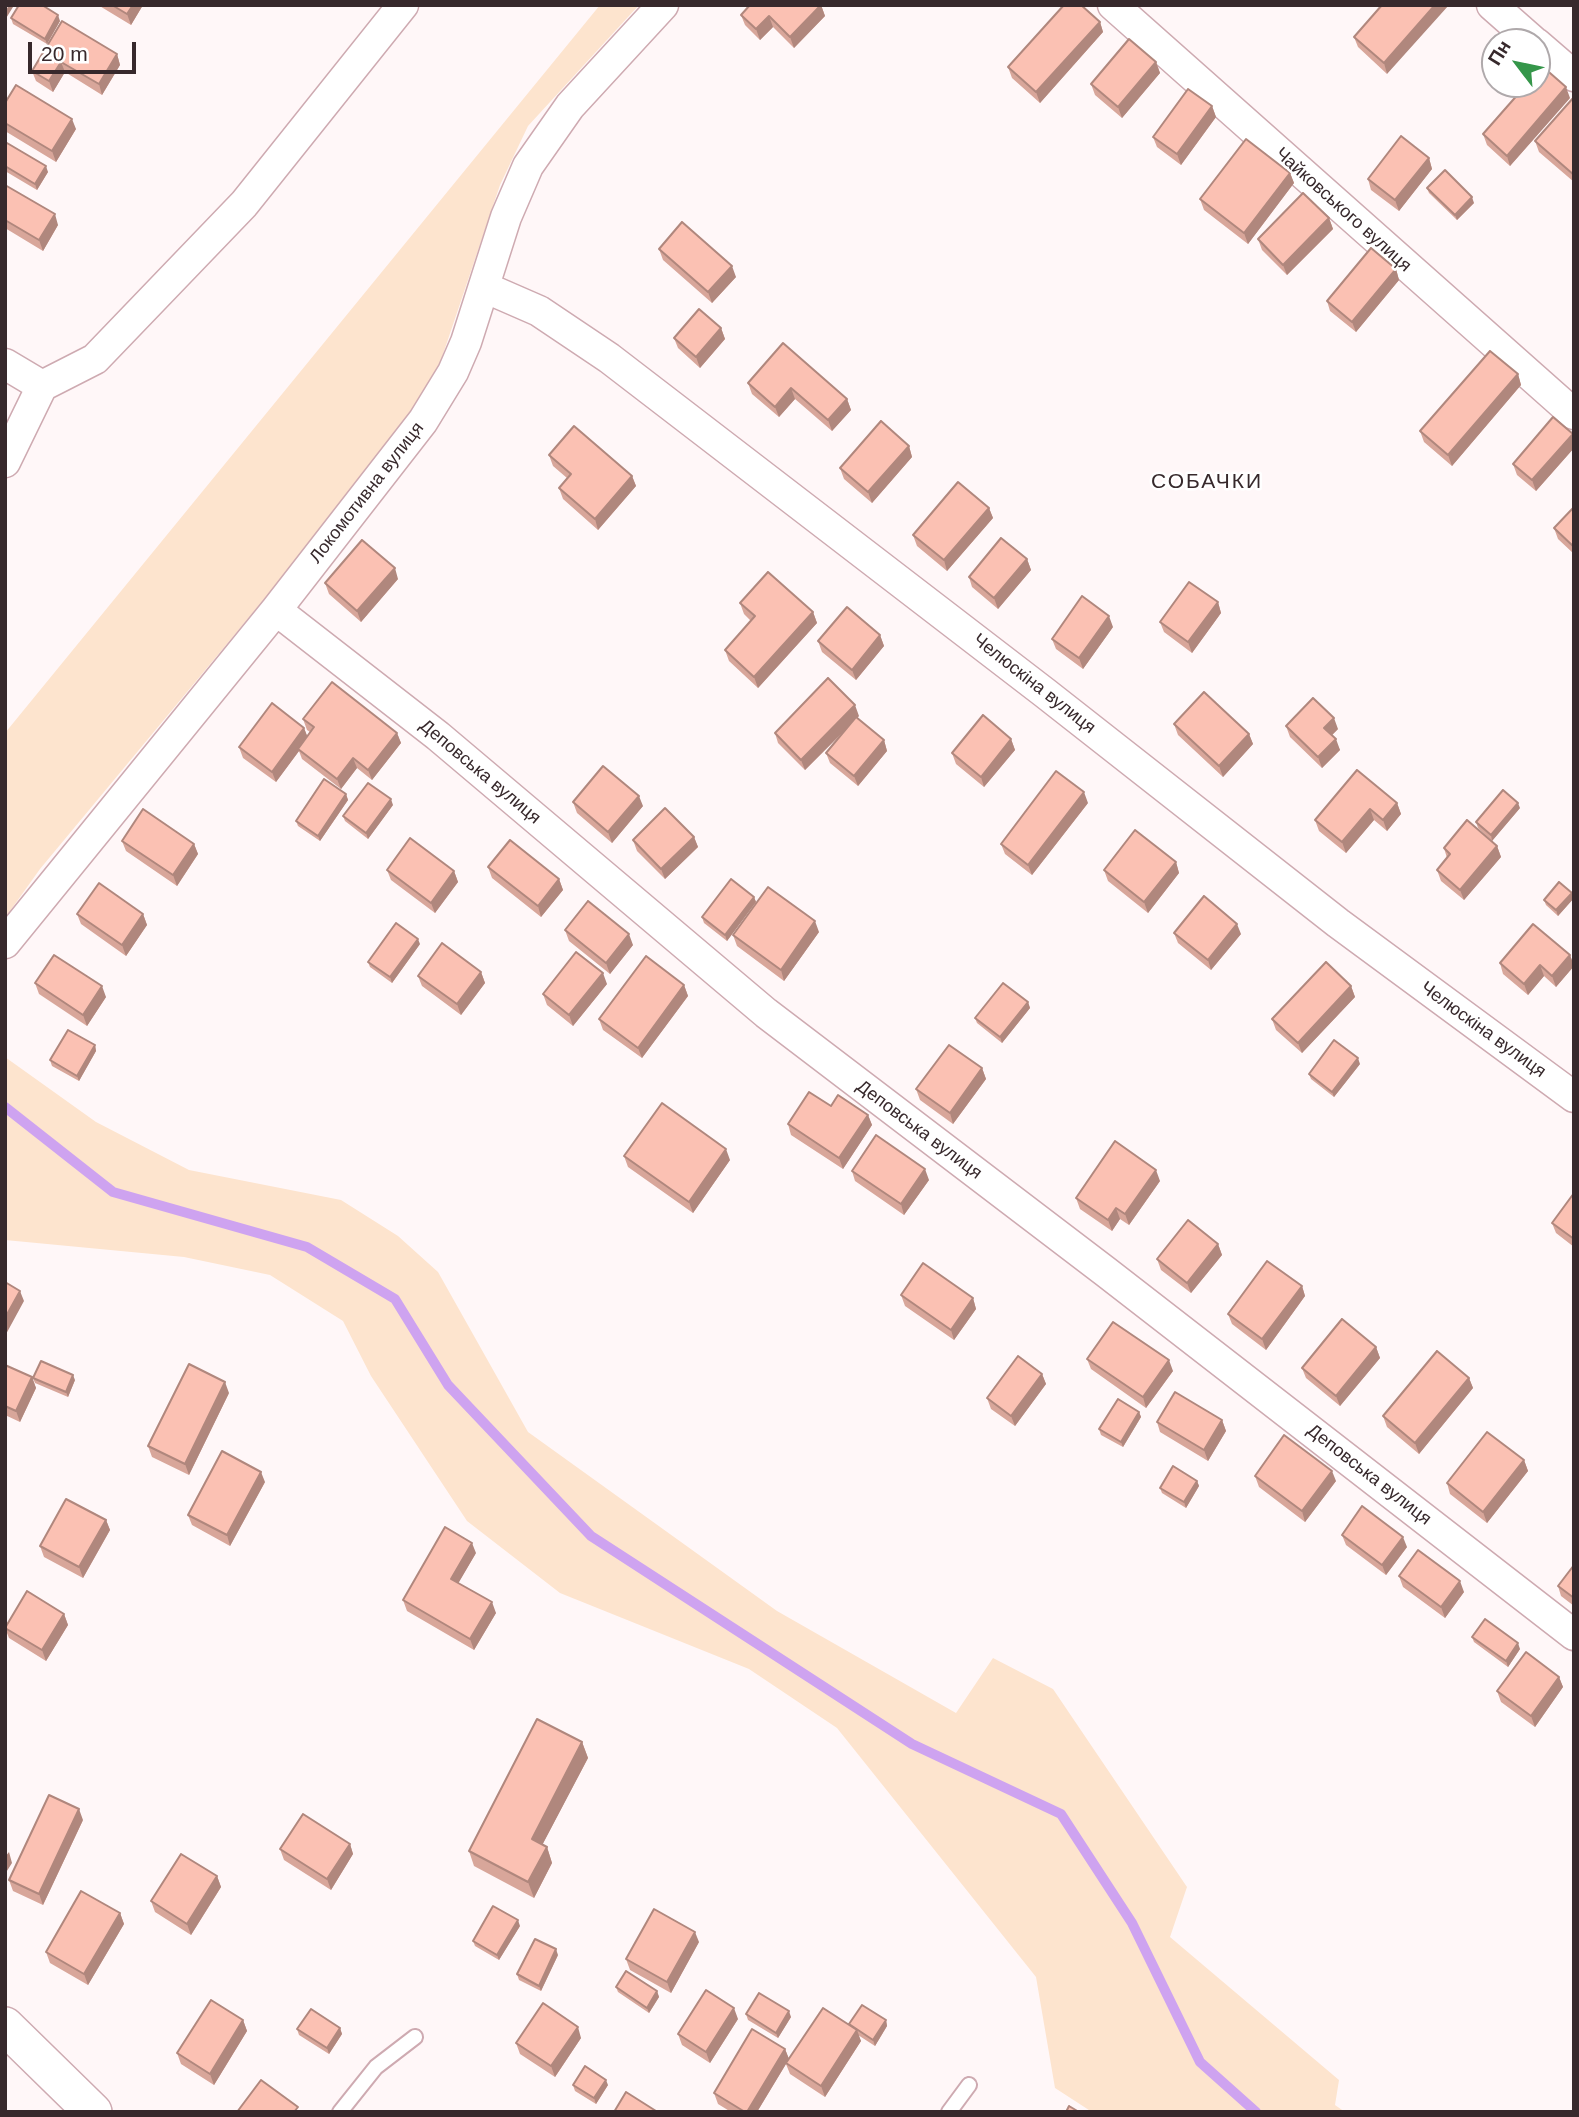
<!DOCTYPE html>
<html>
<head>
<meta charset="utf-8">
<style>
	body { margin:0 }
	#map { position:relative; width:1579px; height:2117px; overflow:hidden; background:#fff7f8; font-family:Arial,sans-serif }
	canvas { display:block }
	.frame { position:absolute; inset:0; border:7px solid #37292c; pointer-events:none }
	.north { position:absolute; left:1481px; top:28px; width:70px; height:70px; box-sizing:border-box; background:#fff; border:2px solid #afa9ab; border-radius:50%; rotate:302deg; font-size:19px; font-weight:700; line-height:28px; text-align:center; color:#37292c }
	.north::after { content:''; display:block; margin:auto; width:24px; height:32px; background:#35964a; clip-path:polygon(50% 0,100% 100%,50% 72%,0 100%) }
	.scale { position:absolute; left:28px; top:42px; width:108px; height:32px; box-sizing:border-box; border:4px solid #37292c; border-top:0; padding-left:9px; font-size:21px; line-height:24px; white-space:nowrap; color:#37292c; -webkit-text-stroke:5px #fff; paint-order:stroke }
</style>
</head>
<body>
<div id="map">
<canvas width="1579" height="2117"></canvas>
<div class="frame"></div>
<div class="north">Пн</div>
<div class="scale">20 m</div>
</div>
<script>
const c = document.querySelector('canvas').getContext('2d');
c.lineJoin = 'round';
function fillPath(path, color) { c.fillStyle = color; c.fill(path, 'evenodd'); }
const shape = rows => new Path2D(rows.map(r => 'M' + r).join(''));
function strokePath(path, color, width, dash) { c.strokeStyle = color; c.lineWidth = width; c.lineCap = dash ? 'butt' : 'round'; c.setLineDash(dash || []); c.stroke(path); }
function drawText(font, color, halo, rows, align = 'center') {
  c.font = font + ' Arial,sans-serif'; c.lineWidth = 5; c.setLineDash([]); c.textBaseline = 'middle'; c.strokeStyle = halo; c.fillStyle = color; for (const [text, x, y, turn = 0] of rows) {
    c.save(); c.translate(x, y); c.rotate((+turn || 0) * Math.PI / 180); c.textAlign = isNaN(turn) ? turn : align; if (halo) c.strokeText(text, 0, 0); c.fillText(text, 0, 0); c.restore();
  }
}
fillPath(shape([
	[600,5,639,5,528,126,500,185,438,369,388,450,40,869,5,918,5,733],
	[5,1057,96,1122,189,1170,341,1200,398,1236,438,1272,528,1432,777,1611,956,1713,993,1658,1053,1689,1187,1887,1170,1937,1339,2080,1335,2105,1345,2112,1092,2112,1055,2088,1036,1977,837,1728,749,1669,560,1593,467,1521,371,1376,343,1321,270,1275,184,1257,5,1240]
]), '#fde4ce');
strokePath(shape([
	[5,1107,113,1192,307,1247,395,1299,448,1385,591,1536,912,1744,1061,1814,1132,1923,1200,2062,1256,2112]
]), '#cea3f0', 10);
const service = shape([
	[340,2112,376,2067,415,2037],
	[949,2112,969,2085]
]);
const minor = shape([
	[1113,5,1574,414],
	[1492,5,1534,42],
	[1537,44,1574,76],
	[484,287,539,311,609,358,1045,693,1338,923,1574,1097],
	[5,364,42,386],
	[5,462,42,386,95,359,244,204,403,5],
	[276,610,438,736,766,1013,1106,1272,1574,1635],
	[5,943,276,610,423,421,453,372,466,342,506,217,528,166,570,106,663,5]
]);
const tertiary = shape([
	[5,2026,93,2112]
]);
strokePath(service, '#ceaab1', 18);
strokePath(minor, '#ceaab1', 33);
strokePath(tertiary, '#ceaab1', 40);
strokePath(service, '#fff', 14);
strokePath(minor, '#fff', 30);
strokePath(tertiary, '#fff', 37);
fillPath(shape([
	[98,5,143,5,131,25],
	[749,5,821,5,825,16,794,48,773,27,760,40,745,25,741,15],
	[1382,5,1387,74,1358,47,1354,37],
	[11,18,60,21,47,44,13,24],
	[62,21,117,54,120,65,102,95,65,72,53,92,36,81,32,71],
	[1100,22,1103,32,1040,103,1012,78,1008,67],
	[1156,62,1160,73,1122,118,1095,95,1091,84],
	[1574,97,1574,182,1539,152,1535,141],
	[1570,98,1510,166,1487,145,1483,134],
	[5,103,76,129,56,162,5,131],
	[1212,106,1216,117,1181,165,1157,147,1153,137],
	[5,146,48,172,37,190,5,171],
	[1429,158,1432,169,1399,211,1371,190,1368,179],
	[1290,173,1294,183,1248,244,1204,210,1200,199],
	[5,185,58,225,43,251,5,228],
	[1427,188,1474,203,1457,220,1429,193],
	[1329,218,1333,229,1287,275,1262,250,1258,239],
	[659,249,736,277,712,303,663,260],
	[1396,269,1399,280,1356,332,1330,311,1327,301],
	[721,328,725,339,700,368,678,348,674,338],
	[783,343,847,399,851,410,832,431,795,399,779,417,752,394,748,383],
	[1518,374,1521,385,1452,466,1424,442,1420,431],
	[1573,434,1574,448,1536,491,1517,475,1513,464],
	[909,446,912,457,872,503,844,479,840,468],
	[549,455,632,476,636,486,598,530,563,499,559,488,567,478,553,466],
	[1574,507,1574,554,1558,539,1554,528],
	[989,508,993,518,947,571,917,546,913,535],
	[1027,559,1031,570,998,609,972,587,969,577],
	[398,579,361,622,329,594,325,583],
	[1218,602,1221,613,1192,653,1164,632,1160,622],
	[740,603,813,612,817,623,758,688,729,661,725,650,751,621,744,614],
	[1113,627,1083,669,1056,649,1052,639],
	[880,635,884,646,856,680,822,652,818,641],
	[859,716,857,718,884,740,887,751,858,786,830,763,826,753,845,730,805,770,778,743,775,733],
	[303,719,397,733,401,743,372,780,357,768,341,789,302,759,299,751,276,782,243,758,239,747,304,728,307,736,310,732,307,730],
	[1174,724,1249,734,1253,744,1223,777,1178,735],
	[1286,726,1338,729,1332,735,1340,750,1322,768,1290,737],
	[1011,739,1015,750,984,787,956,764,952,753],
	[346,794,348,800,320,841,298,826,296,821],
	[573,802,643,806,612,843,577,813],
	[1088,803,1032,875,1005,854,1001,844],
	[1397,803,1401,814,1387,831,1374,820,1346,853,1319,831,1315,820],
	[393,805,368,839,345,821,343,816],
	[1520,808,1492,841,1478,828,1476,822],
	[694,837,698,847,665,879,637,851,633,840],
	[122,841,194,844,198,854,177,886,126,851],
	[1497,846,1501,857,1464,900,1441,881,1437,870,1447,858,1444,848],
	[1176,862,1179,873,1148,913,1108,881,1104,870],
	[488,867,559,879,563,890,541,917,492,878],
	[387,870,454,871,458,882,435,913,391,880],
	[1572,893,1574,898,1558,916,1546,905,1544,900],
	[754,897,756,902,727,941,704,923,702,917],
	[77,914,143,914,147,925,126,956,81,924],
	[565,930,633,945,610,974,569,941],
	[819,932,784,981,737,946,733,935],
	[1174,933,1241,934,1211,970,1178,943],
	[420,944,392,983,370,967,368,962],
	[1570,955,1574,966,1556,987,1544,976,1528,995,1503,974,1500,963],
	[481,972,485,983,461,1015,422,986,418,976],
	[35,983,106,997,87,1026,39,994],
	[607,984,573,1026,547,1005,543,994],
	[684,985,688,996,642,1058,603,1030,599,1019],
	[1351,986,1355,997,1302,1053,1276,1030,1272,1019],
	[1028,1002,1030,1008,1002,1043,977,1023,975,1018],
	[95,1045,96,1051,79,1081,52,1066,50,1060],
	[1360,1064,1334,1097,1311,1079,1309,1074],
	[982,1068,986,1079,953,1124,920,1100,916,1089],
	[831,1106,868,1115,872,1125,843,1169,791,1135,788,1124],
	[624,1156,730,1160,693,1213,628,1167],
	[852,1171,929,1180,904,1215,855,1181],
	[1160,1181,1129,1225,1120,1219,1112,1231,1080,1209,1076,1198],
	[1574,1193,1574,1247,1556,1233,1552,1223],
	[1218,1244,1222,1255,1191,1293,1161,1270,1157,1259],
	[1302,1286,1305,1296,1266,1350,1232,1324,1228,1314],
	[901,1295,973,1298,976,1309,954,1340,905,1306],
	[1376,1347,1380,1358,1340,1406,1306,1378,1302,1368],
	[1087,1359,1173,1371,1146,1408,1091,1369],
	[5,1365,32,1377,36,1388,20,1422,5,1415],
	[1042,1374,1046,1384,1015,1426,991,1409,987,1398],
	[33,1378,75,1380,68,1397,35,1383],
	[1469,1378,1473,1388,1419,1454,1387,1427,1383,1416],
	[229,1393,189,1475,152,1457,148,1446],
	[1139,1412,1141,1417,1123,1447,1101,1435,1099,1429],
	[1222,1420,1226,1431,1208,1461,1160,1432,1157,1422],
	[1524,1460,1528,1471,1487,1523,1450,1494,1447,1483],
	[1255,1476,1336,1481,1305,1522,1259,1487],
	[1197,1481,1199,1486,1186,1508,1162,1493,1160,1488],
	[265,1482,230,1546,192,1525,188,1515],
	[106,1520,110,1530,83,1578,44,1557,40,1546],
	[1342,1535,1407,1547,1386,1575,1346,1545],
	[476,1553,458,1583,496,1613,474,1650,407,1611,403,1600],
	[1574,1565,1574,1606,1561,1596,1558,1586],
	[1399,1576,1464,1592,1445,1618,1403,1587],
	[64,1614,68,1625,46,1661,9,1638,5,1628,5,1627],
	[1472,1637,1520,1649,1508,1667,1474,1642],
	[1559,1677,1563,1687,1535,1727,1501,1702,1497,1691],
	[582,1742,588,1758,542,1845,547,1847,552,1863,534,1898,474,1866,469,1851],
	[83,1820,43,1905,13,1891,9,1880],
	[350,1844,353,1854,331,1890,284,1860,280,1849],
	[217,1876,221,1887,191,1935,155,1912,151,1901],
	[120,1913,124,1924,88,1985,50,1963,46,1952],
	[520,1926,499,1960,475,1946,473,1941],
	[699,1942,671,1993,630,1970,626,1959],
	[558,1955,541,1991,519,1980,517,1974],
	[616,1987,657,1991,659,1997,649,2013,618,1992],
	[746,2014,791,2017,778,2038,748,2020],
	[738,2019,710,2063,682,2045,678,2034],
	[243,2020,247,2031,214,2085,181,2064,177,2053],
	[886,2020,887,2026,875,2046,858,2035,861,2041,825,2097,790,2074,786,2064,757,2112,731,2112,718,2104,714,2093,785,2049,789,2059,849,2025],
	[340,2028,342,2034,329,2054,299,2035,297,2029],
	[581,2038,555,2077,520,2054,516,2043],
	[573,2085,608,2085,596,2104,575,2091]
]), '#d8a69a');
fillPath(shape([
	[9,5,13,5,13,7,5,20,5,12],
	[133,5,143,5,131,25,127,14],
	[821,5,825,16,794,48,790,37],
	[1435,5,1449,5,1387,74,1384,63],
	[58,15,60,21,47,44,45,39],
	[769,16,773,27,760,40,756,29],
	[1100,22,1103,32,1040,103,1036,92],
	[117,54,120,65,102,95,99,84],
	[61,62,65,72,53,92,49,81],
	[1156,62,1160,73,1122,118,1118,107],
	[1566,87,1570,98,1510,166,1507,156],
	[1212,106,1216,117,1181,165,1177,154],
	[72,119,76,129,56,162,52,151],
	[1429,158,1432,169,1399,211,1395,200],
	[46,166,48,172,37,190,35,184],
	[1290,173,1294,183,1248,244,1244,233],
	[1472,197,1474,203,1457,220,1455,215],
	[55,214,58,225,43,251,39,240],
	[1329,218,1333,229,1287,275,1283,265],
	[732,266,736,277,712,303,708,292],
	[1396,269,1399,280,1356,332,1352,322],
	[721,328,725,339,700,368,696,357],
	[1518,374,1521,385,1452,466,1448,455],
	[791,388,795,399,779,417,775,407],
	[847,399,851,410,832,431,828,420],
	[1573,434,1574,448,1536,491,1532,480],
	[909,446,912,457,872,503,868,492],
	[632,476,636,486,598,530,595,519],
	[989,508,993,518,947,571,944,560],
	[1027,559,1031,570,998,609,994,598],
	[395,568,398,579,361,622,357,611],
	[1218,602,1221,613,1192,653,1188,642],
	[813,612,817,623,758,688,754,677],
	[1109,616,1113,627,1083,669,1079,658],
	[880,635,884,646,856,680,852,670],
	[855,705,859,716,805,770,801,760],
	[1334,718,1338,729,1328,739,1324,728],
	[304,728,308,738,298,749,299,751,276,782,272,772],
	[397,733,401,743,372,780,368,770],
	[1249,734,1253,744,1223,777,1219,766],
	[1011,739,1015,750,984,787,981,777],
	[1336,739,1340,750,1322,768,1318,757],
	[884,740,887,751,858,786,854,776],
	[353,758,357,768,341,789,337,779],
	[1084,792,1088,803,1032,875,1028,865],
	[346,794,348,800,320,841,318,836],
	[639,796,643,806,612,843,608,832],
	[391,799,393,805,368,839,366,833],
	[1397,803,1401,814,1387,831,1383,820],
	[1518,803,1520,808,1492,841,1491,835],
	[1370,809,1374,820,1346,853,1342,842],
	[694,837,698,847,665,879,661,869],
	[194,844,198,854,177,886,173,875],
	[1497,846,1501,857,1464,900,1460,890],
	[1176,862,1179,873,1148,913,1144,902],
	[454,871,458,882,435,913,431,903],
	[559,879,563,890,541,917,538,906],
	[1572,893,1574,898,1558,916,1556,910],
	[754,897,756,902,727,941,725,935],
	[143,914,147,925,126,956,122,945],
	[815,921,819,932,784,981,781,970],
	[1237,924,1241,934,1211,970,1208,960],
	[629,934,633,945,610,974,606,963],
	[418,939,420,944,392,983,390,977],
	[1570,955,1574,966,1556,987,1552,976],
	[1540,965,1544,976,1528,995,1524,984],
	[481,972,485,983,461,1015,457,1004],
	[603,973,607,984,573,1026,569,1015],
	[684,985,688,996,642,1058,638,1048],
	[102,986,106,997,87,1026,83,1015],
	[1351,986,1355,997,1302,1053,1298,1043],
	[1028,1002,1030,1008,1002,1043,1000,1037],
	[95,1045,96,1051,79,1081,77,1076],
	[1358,1058,1360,1064,1334,1097,1332,1092],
	[982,1068,986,1079,953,1124,950,1113],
	[868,1115,872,1125,843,1169,839,1158],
	[726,1149,730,1160,693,1213,689,1202],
	[925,1169,929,1180,904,1215,901,1204],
	[1156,1170,1160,1181,1129,1225,1125,1214],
	[1116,1208,1120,1219,1112,1231,1108,1220],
	[1218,1244,1222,1255,1191,1293,1187,1283],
	[1302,1286,1305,1296,1266,1350,1262,1339],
	[20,1291,24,1301,5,1336,5,1318],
	[973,1298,976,1309,954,1340,951,1330],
	[1376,1347,1380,1358,1340,1406,1336,1396],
	[1169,1360,1173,1371,1146,1408,1143,1397],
	[1042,1374,1046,1384,1015,1426,1011,1416],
	[73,1375,75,1380,68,1397,66,1392],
	[32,1377,36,1388,20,1422,16,1411],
	[1469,1378,1473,1388,1419,1454,1415,1443],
	[225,1382,229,1393,189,1475,185,1464],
	[1139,1412,1141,1417,1123,1447,1121,1442],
	[1222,1420,1226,1431,1208,1461,1204,1450],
	[1524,1460,1528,1471,1487,1523,1483,1512],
	[1332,1471,1336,1481,1305,1522,1302,1511],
	[261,1472,265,1482,230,1546,227,1535],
	[1197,1481,1199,1486,1186,1508,1184,1502],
	[106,1520,110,1530,83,1578,79,1567],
	[1403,1537,1407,1547,1386,1575,1382,1565],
	[472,1543,476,1553,455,1589,451,1579],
	[1460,1581,1464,1592,1445,1618,1441,1607],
	[492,1602,496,1613,474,1650,470,1639],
	[64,1614,68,1625,46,1661,42,1650],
	[1518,1643,1520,1649,1508,1667,1506,1661],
	[1559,1677,1563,1687,1535,1727,1531,1716],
	[582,1742,588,1758,537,1855,532,1839],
	[79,1809,83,1820,43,1905,39,1894],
	[350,1844,353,1854,331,1890,327,1879],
	[547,1847,552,1863,534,1898,528,1882],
	[9,1852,12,1863,5,1874,5,1857],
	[217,1876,221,1887,191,1935,187,1924],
	[120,1913,124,1924,88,1985,84,1974],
	[518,1920,520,1926,499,1960,497,1955],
	[695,1932,699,1942,671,1993,667,1982],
	[556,1949,558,1955,541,1991,539,1986],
	[657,1991,659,1997,649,2013,647,2008],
	[734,2008,738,2019,710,2063,706,2052],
	[789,2011,791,2017,778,2038,776,2033],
	[243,2020,247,2031,214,2085,210,2074],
	[886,2020,887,2026,875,2046,873,2040],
	[578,2027,581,2038,555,2077,551,2066],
	[340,2028,342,2034,329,2054,327,2048],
	[857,2030,861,2041,825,2097,821,2086],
	[785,2049,789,2059,757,2112,747,2112],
	[606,2080,608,2085,596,2104,594,2098]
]), '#b0877d');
const building = shape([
	[19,5,42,5,58,15,45,39,11,18,19,5],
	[112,5,133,5,127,14,112,5],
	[750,5,821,5,790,37,769,16,756,29,741,15,750,5],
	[1064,5,1081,5,1100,22,1036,92,1008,67,1064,5],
	[1382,5,1435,5,1384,63,1354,37,1382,5],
	[62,21,117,54,99,84,61,62,49,81,32,71,62,21],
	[1129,39,1156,62,1118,107,1091,84,1129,39],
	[1542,66,1566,87,1507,156,1483,134,1527,84,1537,84,1537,72,1542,66],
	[16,85,72,119,52,151,5,123,5,103,16,85],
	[1188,89,1212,106,1177,154,1153,137,1188,89],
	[1574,97,1574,175,1535,141,1574,97],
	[1401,136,1429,158,1395,200,1368,179,1401,136],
	[1246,139,1290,173,1244,233,1200,199,1246,139],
	[7,143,46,166,35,184,5,166,5,146,7,143],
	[1445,170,1472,197,1455,215,1427,188,1445,170],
	[5,185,55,214,39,240,5,220,5,185],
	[1303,193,1329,218,1283,265,1258,239,1303,193],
	[682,222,732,266,708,292,659,249,682,222],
	[1371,248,1396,269,1352,322,1327,301,1371,248],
	[699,309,721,328,696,357,674,338,699,309],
	[783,343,847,399,828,420,791,388,775,407,748,383,783,343],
	[1490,351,1518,374,1448,455,1420,431,1490,351],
	[1553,417,1573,434,1532,480,1513,464,1553,417],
	[881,421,909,446,868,492,840,468,881,421],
	[574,426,632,476,595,519,559,488,571,474,549,455,574,426],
	[958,482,989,508,944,560,913,535,958,482],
	[1574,507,1574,547,1554,528,1574,507],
	[1001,538,1027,559,994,598,969,577,1001,538],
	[362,540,395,568,357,611,325,583,362,540],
	[768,572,813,612,754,677,725,650,755,616,740,603,768,572],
	[1189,582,1218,602,1188,642,1160,622,1189,582],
	[1082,596,1109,616,1079,658,1052,639,1082,596],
	[847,607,880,635,852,670,818,641,847,607],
	[828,678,855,705,801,760,775,733,828,678],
	[332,682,397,733,368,770,353,758,337,779,298,749,314,727,303,719,332,682],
	[1204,692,1249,734,1219,766,1174,724,1204,692],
	[1313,698,1334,718,1324,728,1336,739,1318,757,1286,726,1313,698],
	[272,703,304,728,272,772,239,747,272,703],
	[983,715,1011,739,981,777,952,753,983,715],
	[856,717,884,740,854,776,826,753,856,717],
	[603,766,639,796,608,832,573,802,603,766],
	[1357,770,1397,803,1383,820,1370,809,1342,842,1315,820,1357,770],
	[1056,771,1084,792,1028,865,1001,844,1056,771],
	[324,779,346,794,318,836,296,821,324,779],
	[368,783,391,799,366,833,343,816,368,783],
	[1503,790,1518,803,1491,835,1476,822,1503,790],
	[665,808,694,837,661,869,633,840,665,808],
	[143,809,194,844,173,875,122,841,143,809],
	[1467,820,1497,846,1460,890,1437,870,1450,854,1444,848,1467,820],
	[1135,830,1176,862,1144,902,1104,870,1135,830],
	[410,838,454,871,431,903,387,870,410,838],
	[510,840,559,879,538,906,488,867,510,840],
	[731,879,754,897,725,935,702,917,731,879],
	[1559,882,1572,893,1556,910,1544,900,1559,882],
	[99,883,143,914,122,945,77,914,99,883],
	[768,887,815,921,781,970,733,935,768,887],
	[1204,896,1237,924,1208,960,1174,933,1204,896],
	[588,901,629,934,606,963,565,930,588,901],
	[396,923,418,939,390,977,368,962,396,923],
	[1533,924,1570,955,1552,976,1540,965,1524,984,1500,963,1533,924],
	[442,943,481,972,457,1004,418,976,442,943],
	[576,952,603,973,569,1015,543,994,576,952],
	[54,955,102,986,83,1015,35,983,54,955],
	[646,956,684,985,638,1048,599,1019,646,956],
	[1326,962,1351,986,1298,1043,1272,1019,1326,962],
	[1003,983,1028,1002,1000,1037,975,1018,1003,983],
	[68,1030,95,1045,77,1076,50,1060,68,1030],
	[1334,1040,1358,1058,1332,1092,1309,1074,1334,1040],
	[949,1045,982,1068,950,1113,916,1089,949,1045],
	[809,1092,831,1106,838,1095,868,1115,839,1158,788,1124,809,1092],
	[662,1103,726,1149,689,1202,624,1156,662,1103],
	[876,1135,925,1169,901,1204,852,1171,876,1135],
	[1115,1141,1156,1170,1125,1214,1116,1208,1108,1220,1076,1198,1115,1141],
	[1574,1193,1574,1239,1552,1223,1574,1193],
	[1188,1220,1218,1244,1187,1283,1157,1259,1188,1220],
	[1267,1261,1302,1286,1262,1339,1228,1314,1267,1261],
	[923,1263,973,1298,951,1330,901,1295,923,1263],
	[5,1282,20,1291,5,1318,5,1282],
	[1342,1319,1376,1347,1336,1396,1302,1368,1342,1319],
	[1113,1322,1169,1360,1143,1397,1087,1359,1113,1322],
	[1437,1351,1469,1378,1415,1443,1383,1416,1437,1351],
	[1018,1356,1042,1374,1011,1416,987,1398,1018,1356],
	[41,1361,73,1375,66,1392,33,1378,41,1361],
	[189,1364,225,1382,185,1464,148,1446,189,1364],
	[5,1365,32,1377,16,1411,5,1406,5,1365],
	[1175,1392,1222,1420,1204,1450,1157,1422,1175,1392],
	[1118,1399,1139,1412,1121,1442,1099,1429,1118,1399],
	[1487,1432,1524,1460,1483,1512,1447,1483,1487,1432],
	[1284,1435,1332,1471,1302,1511,1255,1476,1284,1435],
	[222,1451,261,1472,227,1535,188,1515,222,1451],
	[1173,1466,1197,1481,1184,1502,1160,1488,1173,1466],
	[66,1499,106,1520,79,1567,40,1546,66,1499],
	[1362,1506,1403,1537,1382,1565,1342,1535,1362,1506],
	[445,1527,472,1543,451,1579,492,1602,470,1639,403,1600,445,1527],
	[1418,1550,1460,1581,1441,1607,1399,1576,1418,1550],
	[1574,1565,1574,1598,1558,1586,1574,1565],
	[27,1591,64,1614,42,1650,5,1628,27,1591],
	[1485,1619,1518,1643,1506,1661,1472,1637,1485,1619],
	[1526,1652,1559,1677,1531,1716,1497,1691,1526,1652],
	[537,1719,582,1742,532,1839,547,1847,528,1882,469,1851,537,1719],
	[49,1795,79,1809,39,1894,9,1880,49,1795],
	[303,1814,350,1844,327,1879,280,1849,303,1814],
	[181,1854,217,1876,187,1924,151,1901,181,1854],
	[81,1891,120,1913,84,1974,46,1952,81,1891],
	[493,1906,518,1920,497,1955,473,1941,493,1906],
	[654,1909,695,1932,667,1982,626,1959,654,1909],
	[535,1939,556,1949,539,1986,517,1974,535,1939],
	[626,1971,657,1991,647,2008,616,1987,626,1971],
	[706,1990,734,2008,706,2052,678,2034,706,1990],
	[759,1993,789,2011,776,2033,746,2014,759,1993],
	[211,2000,243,2020,210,2074,177,2053,211,2000],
	[543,2003,578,2027,551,2066,516,2043,543,2003],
	[862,2005,886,2020,873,2040,849,2024,862,2005],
	[823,2008,857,2030,821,2086,786,2063,823,2008],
	[311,2009,340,2028,327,2048,297,2029,311,2009],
	[752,2029,785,2049,747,2112,745,2112,714,2093,752,2029],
	[585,2066,606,2080,594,2098,573,2085,585,2066],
	[261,2080,298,2107,294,2112,237,2112,261,2080],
	[626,2092,656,2111,656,2112,614,2112,626,2092],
	[1069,2106,1079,2112,1066,2112,1069,2106]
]);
fillPath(building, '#fbc1b3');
strokePath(building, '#b0877d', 2);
drawText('18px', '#37292c', '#fff', [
	["Чайковського вулиця",1343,210,42],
	["Локомотивна вулиця",367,493,-52],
	["Челюскіна вулиця",1034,684,38],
	["Деповська вулиця",480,772,40],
	["Челюскіна вулиця",1483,1030,36],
	["Деповська вулиця",919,1130,37],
	["Деповська вулиця",1369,1475,38]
]);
c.letterSpacing = '2px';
drawText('21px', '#37292c', '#fff', [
	["СОБАЧКИ",1207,482]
]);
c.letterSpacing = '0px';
</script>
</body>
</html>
